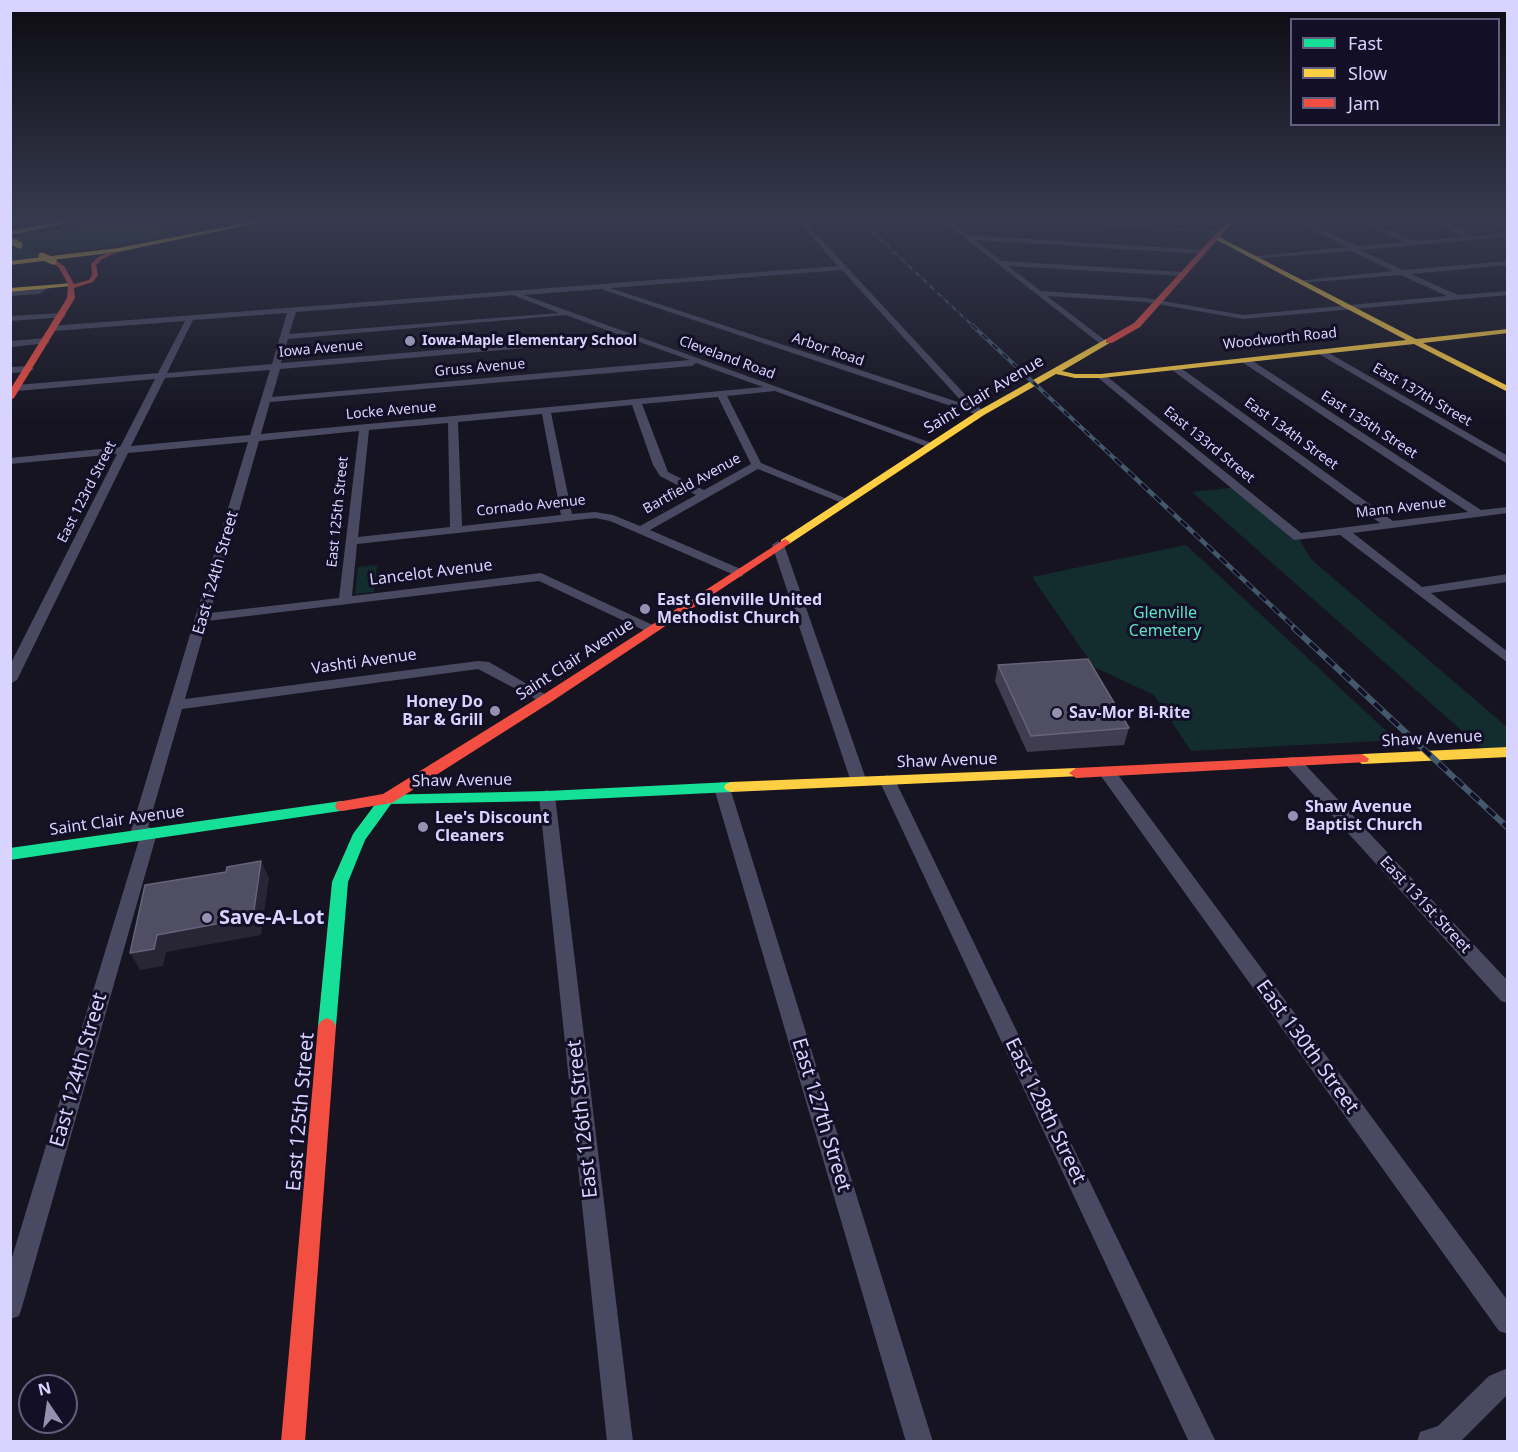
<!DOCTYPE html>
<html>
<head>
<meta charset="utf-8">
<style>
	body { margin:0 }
	#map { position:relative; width:1518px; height:1452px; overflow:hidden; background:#161421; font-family:"Noto Sans",sans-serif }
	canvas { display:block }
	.frame { position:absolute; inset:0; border:12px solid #d9d4ff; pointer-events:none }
	.legend { position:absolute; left:1290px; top:18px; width:210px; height:108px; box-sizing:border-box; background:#130f26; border:2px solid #625e7d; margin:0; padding:8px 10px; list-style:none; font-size:18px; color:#d9d4ff }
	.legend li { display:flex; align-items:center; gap:12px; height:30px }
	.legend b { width:30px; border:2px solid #625e7d }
	.north { position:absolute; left:18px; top:1374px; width:60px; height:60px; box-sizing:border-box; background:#130f26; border:2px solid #625e7d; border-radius:50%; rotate:347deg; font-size:16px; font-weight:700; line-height:24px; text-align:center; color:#d9d4ff }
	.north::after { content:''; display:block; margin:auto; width:21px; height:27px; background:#9591b1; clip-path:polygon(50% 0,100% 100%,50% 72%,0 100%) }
</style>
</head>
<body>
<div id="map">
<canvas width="1518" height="1452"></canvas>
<div class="frame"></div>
<ul class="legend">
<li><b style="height:8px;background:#16e098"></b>Fast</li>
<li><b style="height:8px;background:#ffcf43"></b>Slow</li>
<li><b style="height:8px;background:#f24e42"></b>Jam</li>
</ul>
<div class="north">N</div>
</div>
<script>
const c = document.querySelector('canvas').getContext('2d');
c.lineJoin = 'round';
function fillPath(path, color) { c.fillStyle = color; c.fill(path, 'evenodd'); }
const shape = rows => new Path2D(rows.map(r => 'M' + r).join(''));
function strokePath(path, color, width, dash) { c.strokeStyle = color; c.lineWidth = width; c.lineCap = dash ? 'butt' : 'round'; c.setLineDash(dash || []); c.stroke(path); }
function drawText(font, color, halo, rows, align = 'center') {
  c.font = font + ' "Noto Sans",sans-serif'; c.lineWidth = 6; c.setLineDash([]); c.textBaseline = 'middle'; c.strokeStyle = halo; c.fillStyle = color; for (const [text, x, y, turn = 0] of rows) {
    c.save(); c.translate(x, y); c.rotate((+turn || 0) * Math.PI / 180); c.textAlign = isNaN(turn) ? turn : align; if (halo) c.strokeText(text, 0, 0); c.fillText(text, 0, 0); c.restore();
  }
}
fillPath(shape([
	[128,221,151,221,175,236,92,249,62,250,25,246,49,258,11,263,11,241],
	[1237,487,1298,537,1311,559,1507,727,1507,752,1487,753,1192,492],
	[1186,545,1396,740,1191,751,1154,695,1094,667,1032,577],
	[377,565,374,592,355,594,358,567]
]), '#132c2d');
fillPath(shape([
	[798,221,804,221,972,402,984,411,984,415,978,415,601,289,524,295,937,445,928,447,775,391,727,396,761,463,852,501,850,503,842,503,758,469,650,530,743,570,743,576,739,577,610,521,595,518,357,544,352,596,541,573,657,627,659,630,652,634,539,581,207,621,185,699,478,661,489,662,553,699,546,704,541,702,478,669,182,709,148,827,155,829,157,833,22,1307,19,1316,10,1319,10,1264,139,840,132,838,130,834,248,442,128,453,17,680,10,684,10,665,117,454,10,464,10,458,120,447,155,379,17,391,12,388,17,385,158,373,185,321,54,331,51,330,51,326,838,266,798,221],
	[842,270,964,404,610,288,842,270],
	[513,295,559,313,289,334,296,312,513,295],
	[287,313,272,364,167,373,193,320,287,313],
	[566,315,620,335,281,363,288,339,566,315],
	[631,339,690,360,272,397,280,369,631,339],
	[696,363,763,387,261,434,270,402,692,366,696,363],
	[270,370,250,435,131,446,165,378,270,370],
	[718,397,751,464,704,490,668,472,642,404,718,397],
	[632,405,653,465,660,476,696,495,640,526,613,515,595,512,572,514,551,413,632,405],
	[542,414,561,515,462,526,458,422,542,414],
	[448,423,450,527,358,537,369,430,448,423],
	[359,431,339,598,210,613,259,441,359,431],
	[943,221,950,221,968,235,1205,250,1202,254,974,240,1002,261,1183,272,1187,274,1183,276,1008,266,1041,291,1146,298,1243,315,1447,296,1401,275,1300,283,1296,281,1393,271,1351,251,1253,259,1249,257,1348,247,1294,221,1302,221,1358,246,1405,242,1359,221,1367,221,1415,241,1465,237,1436,221,1444,221,1474,236,1508,233,1508,237,1360,250,1403,270,1508,261,1508,265,1411,274,1458,295,1508,291,1508,295,1243,319,1146,302,1047,296,1106,341,1106,345,1103,346,943,221],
	[1045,221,1078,221,1225,231,1222,233,1045,221],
	[1490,221,1497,221,1508,226,1508,231,1490,221],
	[44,286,48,288,39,294,10,296,10,292,34,290,44,286],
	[62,313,65,313,65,317,10,321,10,316,62,313],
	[46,338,49,339,49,343,10,347,10,341,46,338],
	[1322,349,1508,456,1508,464,1319,354,1318,352,1322,349],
	[1242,358,1248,358,1481,510,1508,507,1508,513,1353,533,1422,587,1508,574,1508,582,1431,593,1508,652,1508,663,1340,535,1294,540,1096,376,1104,374,1301,533,1380,523,1172,370,1172,366,1178,366,1393,521,1468,512,1242,362,1242,358],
	[10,367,29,366,34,369,29,372,10,373,10,367],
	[778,541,784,545,867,782,865,786,853,786,851,782,772,545,778,541],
	[1293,757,1299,758,1508,981,1508,1003,1501,1001,1287,766,1285,762,1287,758,1293,757],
	[1107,767,1113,768,1508,1301,1508,1334,1499,1331,1101,776,1099,772,1101,768,1107,767],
	[887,775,895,780,1216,1442,1189,1442,879,780,887,775],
	[722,782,728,784,730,788,933,1442,906,1442,714,788,716,784,722,782],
	[547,790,553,792,555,796,633,1442,607,1442,539,796,541,792,547,790],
	[1508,1368,1508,1394,1460,1442,1417,1442,1420,1432,1438,1426,1489,1376,1508,1368]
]), '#4a4962');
fillPath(shape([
	[731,782,736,784,738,787,736,790,731,792,547,801,391,804,365,840,348,882,336,1026,333,1031,327,1034,321,1031,318,1026,332,882,353,834,382,795,547,791,731,782],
	[342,801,347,802,349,806,347,810,10,860,10,848,342,801]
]), '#16e098');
fillPath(shape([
	[67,221,78,221,10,235,10,231,67,221],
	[256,221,267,221,118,252,10,265,10,261,118,248,256,221],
	[1215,237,1219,237,1416,339,1508,329,1508,333,1423,343,1508,386,1508,392,1414,344,1101,378,1075,378,1056,374,984,415,789,544,781,544,781,540,978,411,1106,339,1113,341,1062,371,1075,374,1101,374,1406,340,1215,239,1215,237],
	[73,283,71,286,10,292,10,288,73,283],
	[1508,747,1508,757,1362,764,1355,759,1362,754,1508,747],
	[1076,768,1081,770,1083,773,1081,776,731,792,726,790,724,787,726,784,731,782,1076,768]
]), '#ffcf43');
fillPath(shape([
	[1228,221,1234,221,1140,327,1112,343,1106,343,1106,339,1134,323,1228,221],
	[111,252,116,253,102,259,96,265,98,275,93,282,74,288,75,298,14,398,10,400,10,390,67,298,68,284,59,268,50,261,55,260,64,266,74,284,89,280,92,275,91,264,98,257,111,252],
	[785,539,790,542,789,544,551,702,392,803,342,811,337,810,335,806,337,802,383,794,541,696,785,539],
	[1362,754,1369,759,1367,762,1076,778,1069,773,1076,768,1362,754],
	[327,1018,333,1021,336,1026,305,1442,281,1442,318,1026,321,1021,327,1018]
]), '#f24e42');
const railFar3 = shape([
	[861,221,974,327],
	[10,240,114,221]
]);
const railFar2 = shape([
	[972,325,1116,460]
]);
const railFar1 = shape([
	[1115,459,1296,629]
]);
const rail = shape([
	[1294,628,1508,828]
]);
strokePath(railFar3, '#43596b', 2);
strokePath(railFar2, '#43596b', 4);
strokePath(railFar1, '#43596b', 4.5);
strokePath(rail, '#43596b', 6);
strokePath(railFar3, '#130f26', 1.5, [5]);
strokePath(railFar2, '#130f26', 2, [7]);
strokePath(railFar1, '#130f26', 3, [9]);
strokePath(rail, '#130f26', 4, [11]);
strokePath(shape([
	[10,240,19,245],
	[42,256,53,261]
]), '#ffcf43', 7);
fillPath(shape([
	[998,665,1129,728,1124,745,1027,752,995,681]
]), '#403d50');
fillPath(shape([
	[261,861,269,878,261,935,166,952,163,966,140,970,130,953]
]), '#282635');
const building = shape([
	[1088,659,1129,728,1031,736,998,665,1088,659],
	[261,861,253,917,157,935,154,949,130,953,145,885,226,872,227,867,261,861]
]);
fillPath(building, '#504e63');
strokePath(building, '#66637b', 1.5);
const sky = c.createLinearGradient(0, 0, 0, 424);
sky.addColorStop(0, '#0c0b12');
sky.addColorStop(0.52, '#363a4e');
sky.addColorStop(1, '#363a4e00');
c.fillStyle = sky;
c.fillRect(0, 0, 1518, 424);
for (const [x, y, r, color] of [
	[410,341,6,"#9591b1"],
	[645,609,6,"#9591b1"],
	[495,711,6,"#9591b1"],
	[1057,713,6,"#9591b1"],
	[1293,816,6,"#9591b1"],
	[423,827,6,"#9591b1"],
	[207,918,6,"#9591b1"]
]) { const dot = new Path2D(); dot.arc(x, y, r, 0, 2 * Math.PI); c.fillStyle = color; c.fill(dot); strokePath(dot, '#130f26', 2); }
drawText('14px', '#d9d4ff', '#130f26', [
	["Woodworth Road",1280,339,-6],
	["Iowa Avenue",321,349,-5],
	["Arbor Road",828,350,19],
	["Cleveland Road",727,358,20],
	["Gruss Avenue",480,368,-5],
	["East 137th Street",1422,395,30],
	["Locke Avenue",391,411,-5],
	["East 135th Street",1369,425,33],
	["East 134th Street",1291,434,36],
	["East 133rd Street",1209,445,39],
	["Bartfield Avenue",692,484,-29],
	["East 123rd Street",87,492,-63],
	["Cornado Avenue",531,506,-6],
	["Mann Avenue",1401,508,-7],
	["East 125th Street",338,512,-84]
]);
drawText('bold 14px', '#d9d4ff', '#130f26', [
	["Iowa-Maple Elementary School",422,341]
], 'left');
drawText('16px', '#d9d4ff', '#130f26', [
	["Saint Clair Avenue",984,395,-31],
	["East 124th Street",216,573,-74],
	["Lancelot Avenue",431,573,-7],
	["Saint Clair Avenue",575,660,-33],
	["Vashti Avenue",364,662,-8],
	["Shaw Avenue",1432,739,-3],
	["Shaw Avenue",947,761,-2],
	["Shaw Avenue",462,781,-1],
	["Saint Clair Avenue",117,821,-8],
	["East 131st Street",1425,905,47]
]);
drawText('bold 16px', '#d9d4ff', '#130f26', [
	["East Glenville United",657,600],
	["Methodist Church",657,618],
	["Honey Do",483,702,"right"],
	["Bar & Grill",483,720,"right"],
	["Sav-Mor Bi-Rite",1069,713],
	["Shaw Avenue",1305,807],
	["Baptist Church",1305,825],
	["Lee's Discount",435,818],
	["Cleaners",435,836]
], 'left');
drawText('16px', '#5fe0c0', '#130f26', [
	["Glenville",1165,613],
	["Cemetery",1165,631]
]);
drawText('bold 20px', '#d9d4ff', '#130f26', [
	["Save-A-Lot",219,918]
], 'left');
drawText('20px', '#d9d4ff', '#130f26', [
	["East 130th Street",1307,1047,54],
	["East 124th Street",79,1070,-74],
	["East 128th Street",1045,1111,64],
	["East 125th Street",301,1112,-85],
	["East 127th Street",821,1115,73],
	["East 126th Street",583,1119,-96]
]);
</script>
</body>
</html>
